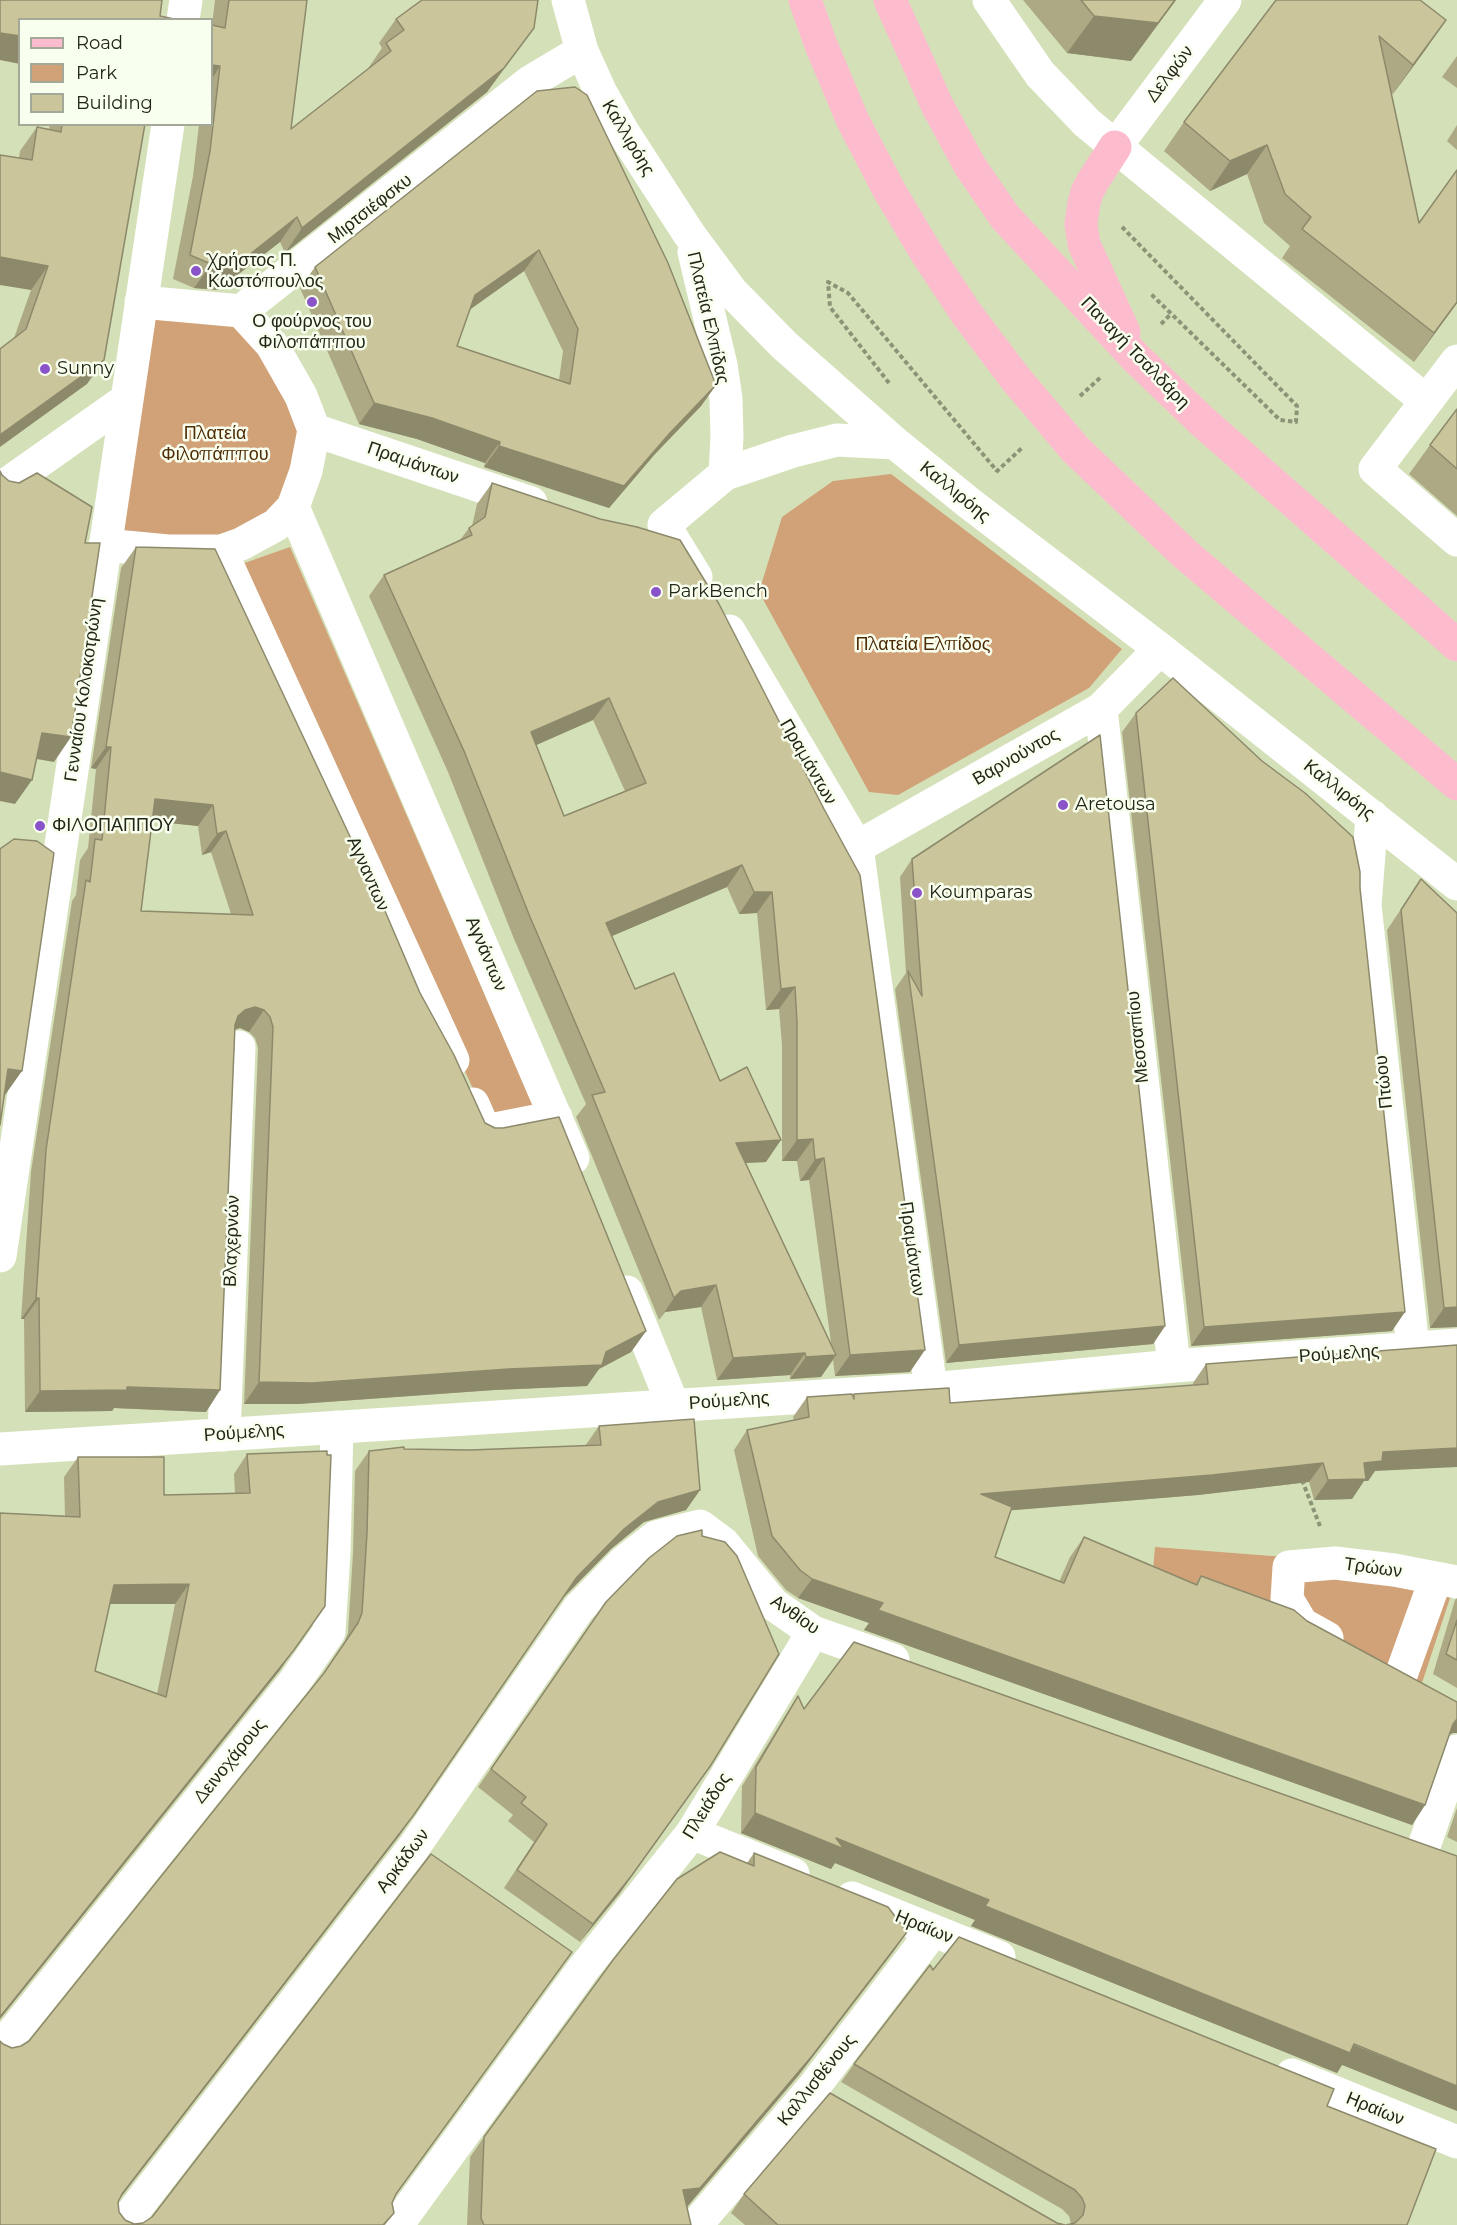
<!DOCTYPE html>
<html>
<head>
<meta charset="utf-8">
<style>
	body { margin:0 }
	#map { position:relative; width:1457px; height:2225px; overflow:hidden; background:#d4e1b8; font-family:Montserrat,sans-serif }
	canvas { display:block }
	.legend { position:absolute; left:18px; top:18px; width:195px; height:108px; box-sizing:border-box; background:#f9ffee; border:2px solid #a3a898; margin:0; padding:8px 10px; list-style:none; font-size:18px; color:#222617 }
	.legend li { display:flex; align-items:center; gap:12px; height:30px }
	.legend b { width:30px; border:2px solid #a3a898 }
</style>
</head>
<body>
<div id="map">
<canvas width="1457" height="2225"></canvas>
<ul class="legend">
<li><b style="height:8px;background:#fdbbce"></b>Road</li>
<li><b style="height:16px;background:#d1a177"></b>Park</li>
<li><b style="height:16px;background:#cac59b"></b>Building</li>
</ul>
</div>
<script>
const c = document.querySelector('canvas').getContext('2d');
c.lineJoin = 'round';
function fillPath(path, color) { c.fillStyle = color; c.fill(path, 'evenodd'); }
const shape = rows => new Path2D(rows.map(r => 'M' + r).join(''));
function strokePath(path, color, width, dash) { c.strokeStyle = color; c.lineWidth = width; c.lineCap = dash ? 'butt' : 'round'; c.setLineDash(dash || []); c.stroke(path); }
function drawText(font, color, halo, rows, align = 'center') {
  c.font = font + ' Montserrat,sans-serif'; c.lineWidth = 5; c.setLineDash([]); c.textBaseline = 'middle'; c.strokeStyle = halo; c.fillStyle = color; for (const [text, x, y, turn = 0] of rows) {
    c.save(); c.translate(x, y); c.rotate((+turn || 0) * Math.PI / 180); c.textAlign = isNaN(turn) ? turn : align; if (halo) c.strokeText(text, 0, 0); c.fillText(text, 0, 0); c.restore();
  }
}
fillPath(shape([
	[141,302,241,311,301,396,306,471,241,544,105,545],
	[891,474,1122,649,1089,688,898,795,869,792,759,592,782,517,833,481],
	[290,547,534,1108,488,1122,236,566],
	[1155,1547,1298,1558,1451,1595,1422,1683,1282,1620,1153,1570]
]), '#d1a177');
strokePath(shape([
	[1122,227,1297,406,1296,422,1280,420,1151,294],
	[1161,324,1171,314],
	[889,383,830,307,828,282,848,293,997,471],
	[1080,396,1101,377],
	[996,472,1023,447],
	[1302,1480,1320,1526]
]), '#8b9476', 4, [4.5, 3]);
strokePath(shape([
	[568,0,582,51,600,91,623,132,689,234,732,292,784,345,895,443,969,503,1160,649,1457,884],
	[989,0,1040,74,1087,123,1426,401],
	[183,20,186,0],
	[1115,147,1225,0],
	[694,252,721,365,726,399,727,437,725,474],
	[141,302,241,311,530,82,582,51],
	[1457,361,1375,469,1457,540],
	[314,430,531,503],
	[0,489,126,400],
	[293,507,573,1158],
	[664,525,696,577],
	[664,525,725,474,793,451,837,440,895,443],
	[105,545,168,551,221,551,241,544,276,525,293,507,306,471,314,430,301,396,272,345,241,311],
	[221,551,453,1060],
	[729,631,857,847,931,1389],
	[1101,709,1174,1366],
	[1372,816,1365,905,1413,1348],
	[857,847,1101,709,1160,649],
	[473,1104,485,1131,556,1117],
	[0,1256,168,124],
	[627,1292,673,1405],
	[224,1435,239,1047],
	[0,1449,931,1389,1174,1366,1457,1345],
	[1327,1638,1302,1624,1287,1599,1289,1567,1335,1563,1394,1570,1457,1582],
	[1400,1678,1436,1578],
	[692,1833,793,1874],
	[1423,1849,1457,1751],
	[852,1898,999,1957],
	[0,2049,295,1681,329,1632,334,1552,337,1427],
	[1292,2075,1457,2142],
	[123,2225,414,1847,579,1608,624,1562,656,1537,700,1526,723,1543,773,1604,813,1632,893,1660],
	[397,2225,584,1968,692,1833,813,1632],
	[696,2225,813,2088,933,1931]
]), '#fff', 33);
strokePath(shape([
	[805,0,821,45,853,121,889,190,927,254,966,313,1015,378,1075,449,1185,554,1457,784],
	[890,0,937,105,970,166,1005,217,1136,358,1203,422,1457,645],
	[1115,147,1093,181,1087,192,1084,203,1081,224,1084,244,1124,332]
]), '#fdbbce', 33);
fillPath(shape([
	[215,0,307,0,291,129,369,68,369,67,382,48,379,43,396,19,534,28,487,92,285,253,280,242,218,290,194,288,173,279,193,176,199,124,212,124,212,25],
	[1023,0,1176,0,1131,61,1067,53],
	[1276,0,1426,49,1393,94,1391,93,1419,223,1457,303,1414,362,1282,258,1290,246,1264,223,1247,174,1210,191,1164,151,1184,122],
	[1457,56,1457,88,1442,77],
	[537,91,716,385,701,406,655,454,609,508,484,467,485,463,417,439,359,424,300,288,315,267],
	[524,271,563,351,559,380,457,346,470,309],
	[50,124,145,124,87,384,14,338,31,290,19,158,20,151,37,127,49,129],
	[1457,125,1457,150,1447,141],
	[1457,409,1457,516,1409,474,1430,445],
	[492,483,600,519,680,540,910,1372,835,1376,833,1360,821,1377,790,1379,790,1375,717,1380,701,1307,665,1312,659,1320,576,1117,586,1104,514,939,448,772,369,596,384,575,460,540,469,528,472,526,477,504],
	[593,720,625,791,564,816,536,745],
	[727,887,739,914,757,913,766,1010,779,1009,782,1045,782,1161,797,1161,800,1181,809,1180,831,1343,746,1163,766,1162,720,1081,635,989,612,936],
	[136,547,420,993,485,1123,646,1331,631,1352,599,1369,587,1386,494,1390,298,1404,244,1404,258,1048,255,1038,249,1032,240,1028,235,1030,220,1390,206,1412,114,1408,112,1411,25,1412,24,1319,21,1319,31,1172,72,901,76,895,80,860,88,848,96,769,91,768,121,568],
	[152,821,198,826,202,855,211,852,231,914,141,911],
	[1136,713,1360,888,1392,1331,1191,1346,1122,732],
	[912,859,1165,1326,1153,1344,946,1363,895,989,906,973,900,877],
	[1421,879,1457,913,1457,1327,1430,1328,1387,930],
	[1206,1364,1375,1471,1368,1481,1364,1481,1352,1499,1314,1500,1309,1482,1198,1495,1011,1510,995,1557,1059,1582,1070,1557,1084,1537,1195,1584,1201,1576,1307,1621,1457,1702,1457,1733,1453,1733,1450,1734,1425,1805,1412,1825,864,1630,869,1623,798,1598,786,1590,758,1556,734,1450,747,1430,794,1420,793,1417,807,1397,853,1395,854,1394,950,1403,1193,1385,1193,1383],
	[599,1426,700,1490,686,1510,644,1522,611,1549,564,1597,399,1836,120,2198,118,2202,119,2212,125,2220,134,2224,395,2196,392,2203,394,2213,385,2225,0,2225,3,2044,12,2048,21,2046,29,2041,323,1674,344,1643,348,1633,353,1553,355,1471,369,1451,404,1449,470,1450,585,1446],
	[247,1454,280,1670,0,2019,0,1513,65,1516,64,1477,78,1457,164,1495,235,1493,234,1474],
	[109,1604,175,1604,157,1694,95,1671],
	[1457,1598,1457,1688,1433,1674,1455,1600],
	[606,1602,620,1893,580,1942,504,1888,534,1842,508,1821,513,1815,478,1787],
	[798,1696,804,1709,1342,2065,1337,2073,971,1926,975,1920,835,1863,831,1869,741,1833,742,1786,785,1716],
	[1457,1808,1457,1842,1447,1837],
	[754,1853,907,1932,893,1952,798,2076,687,2207,691,2225,467,2225,470,2157,484,2137,747,1863],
	[933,1970,1327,2106,1436,2149,1071,2224,1069,2216,1062,2209,841,2082,854,2064],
	[744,2194,1057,2223,1065,2225,745,2225,731,2213]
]), '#aea985');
fillPath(shape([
	[1176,0,1131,61,1067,53,1094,16],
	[1446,20,1426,49,1393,94,1413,65],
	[534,28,487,92,285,253,302,228],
	[0,33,20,36,20,64,0,60],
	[212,65,220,66,212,79],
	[1267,145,1247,174,1210,191,1230,161],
	[297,217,280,242,218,290,194,288,211,264],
	[539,250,524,271,461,316,475,295],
	[0,257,48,266,31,290,0,285],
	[1457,302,1457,303,1414,362,1434,333],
	[104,360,87,384,0,447,0,435],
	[716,385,701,406,655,454,609,508,484,467,499,446,670,433],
	[374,403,432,418,500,442,485,463,417,439,359,424],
	[609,698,593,720,516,754,531,732],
	[42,733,71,737,54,762,25,757],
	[106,747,111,747,96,769,91,768],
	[0,772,32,780,15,804,0,801],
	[155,799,213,805,198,826,140,820],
	[226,831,211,852,202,855,217,834],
	[742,865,727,887,591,945,606,923],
	[754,892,772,892,757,913,739,914],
	[795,987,779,1009,766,1010,781,989],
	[255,1007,264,1010,249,1032,240,1028,230,1031,238,1016,245,1010],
	[8,1069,22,1071,5,1095,0,1094],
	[813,1139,797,1161,782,1161,797,1140],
	[781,1140,766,1162,721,1164,736,1143],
	[824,1158,809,1180,800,1181,815,1160],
	[716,1285,701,1307,665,1312,659,1320,674,1298,681,1291],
	[36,1298,39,1298,24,1319,21,1319],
	[1457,1307,1457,1327,1430,1328,1444,1308],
	[1405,1312,1392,1331,1191,1346,1204,1327],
	[1165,1326,1153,1344,946,1363,959,1345],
	[646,1331,631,1352,599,1369,587,1386,494,1390,298,1404,244,1404,259,1382,606,1352],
	[925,1350,910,1372,835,1376,850,1355],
	[805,1353,790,1375,717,1380,733,1358],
	[836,1355,821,1377,790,1379,806,1357],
	[127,1387,220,1390,206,1412,114,1408,112,1411,25,1412,40,1391],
	[1457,1448,1457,1467,1375,1471,1368,1481,1364,1481,1352,1499,1314,1500,1328,1480,1364,1463,1383,1452],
	[1323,1463,1309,1482,1198,1495,967,1514,981,1494],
	[700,1490,686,1510,644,1522,611,1549,564,1597,577,1577,624,1529,658,1502],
	[812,1579,883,1603,1425,1805,1412,1825,864,1630,869,1623,798,1598],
	[189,1584,175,1604,100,1604,114,1585],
	[294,1650,280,1670,0,2019,0,2017],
	[1457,1719,1457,1733,1453,1733,1444,1737],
	[711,1765,620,1893,580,1942,593,1924],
	[755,1813,836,1838,1457,2086,1457,2111,1342,2065,1337,2073,971,1926,975,1920,835,1863,831,1869,741,1833],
	[413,1816,399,1836,108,2214,122,2194],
	[907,1932,893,1952,798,2076,686,2208,683,2190]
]), '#8d8a6c');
const building = shape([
	[0,0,162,0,160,16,179,20,20,20,20,36,0,33,0,0],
	[229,0,307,0,291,129,391,51,386,43,404,30,396,19,422,0,538,0,534,28,504,68,302,228,297,217,235,266,211,264,190,255,210,151,220,66,212,65,212,25,225,28,229,0],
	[1081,0,1175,0,1158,23,1094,16,1081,0],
	[1276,0,1420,0,1446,20,1413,65,1379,36,1419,223,1457,170,1457,302,1434,333,1302,229,1311,217,1285,194,1267,145,1230,161,1184,122,1276,0],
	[575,87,587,95,668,263,716,385,670,433,624,486,499,446,500,442,432,418,374,403,315,267,537,91,575,87],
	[539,250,578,329,570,384,457,346,475,295,539,250],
	[62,124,145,124,104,360,0,435,0,349,26,329,48,266,0,257,0,155,32,160,37,127,61,132,62,124],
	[1457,409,1457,469,1430,445,1457,409],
	[0,471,2,475,9,481,19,483,37,473,92,507,85,543,100,543,71,737,42,733,32,780,0,772,0,471],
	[492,483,600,519,637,527,680,540,719,604,824,809,860,875,925,1350,850,1355,824,1158,815,1160,813,1139,797,1140,797,1023,795,987,781,989,772,892,754,892,742,865,606,923,635,989,674,973,720,1081,747,1067,781,1140,736,1143,836,1355,806,1357,805,1353,733,1358,716,1285,681,1291,674,1298,592,1095,605,1092,530,917,464,751,384,575,472,535,469,528,485,517,492,483],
	[609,698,646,783,564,816,531,732,609,698],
	[136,547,215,549,385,911,420,993,454,1055,485,1123,495,1128,503,1128,559,1117,646,1331,606,1352,602,1365,509,1369,312,1383,259,1382,273,1027,270,1017,264,1010,255,1007,245,1010,238,1016,235,1025,220,1390,127,1387,127,1390,40,1391,39,1298,36,1298,46,1150,86,880,90,882,95,839,102,840,111,747,106,747,136,547],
	[155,799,213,805,217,834,226,831,253,915,141,911,155,799],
	[1173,678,1262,761,1305,793,1353,837,1360,872,1360,888,1405,1312,1204,1327,1136,713,1173,678],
	[1100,735,1165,1326,959,1345,908,971,922,996,912,859,1100,735],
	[14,839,37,841,54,853,22,1071,8,1069,0,1125,0,849,14,839],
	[1421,879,1457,913,1457,1307,1444,1308,1401,910,1421,879],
	[1457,1345,1457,1448,1383,1452,1382,1461,1364,1463,1366,1479,1328,1480,1323,1463,1212,1475,981,1494,1012,1507,995,1557,1064,1583,1084,1537,1197,1585,1201,1576,1294,1610,1307,1621,1457,1702,1457,1719,1453,1724,1425,1805,878,1610,883,1603,812,1579,800,1570,772,1536,747,1430,809,1417,807,1397,852,1394,854,1399,854,1394,949,1388,950,1403,1208,1384,1206,1364,1457,1345],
	[694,1419,700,1490,658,1502,624,1529,577,1577,413,1816,122,2194,118,2202,119,2212,125,2220,134,2224,143,2223,152,2217,431,1854,572,1952,396,2194,392,2203,394,2213,383,2225,0,2225,0,2041,3,2044,12,2048,21,2046,29,2041,324,1673,358,1623,362,1613,367,1533,369,1451,404,1447,404,1449,470,1450,601,1445,599,1426,694,1419],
	[327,1451,327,1455,331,1455,325,1606,294,1650,0,2017,0,1513,80,1517,78,1457,164,1457,164,1495,250,1493,247,1454,327,1451],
	[189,1584,166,1697,95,1671,114,1585,189,1584],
	[702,1530,702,1536,725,1542,737,1556,779,1654,711,1765,632,1875,593,1924,517,1870,547,1824,521,1803,526,1797,491,1769,606,1602,649,1558,677,1536,702,1530],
	[1457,1620,1457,1660,1446,1654,1457,1620],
	[854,1642,1457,1856,1457,2086,1354,2044,1350,2053,985,1906,989,1900,836,1838,844,1849,755,1813,756,1767,798,1696,804,1709,854,1642],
	[720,1852,754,1866,754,1853,888,1907,907,1932,812,2056,700,2188,683,2190,691,2225,484,2225,481,2218,484,2137,613,1960,677,1879,720,1852],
	[959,1937,1334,2089,1327,2106,1436,2149,1407,2225,1066,2225,1075,2223,1083,2215,1085,2206,1082,2198,1075,2190,854,2064,930,1965,933,1970,959,1937],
	[830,2093,1057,2223,1065,2225,778,2225,744,2194,830,2093]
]);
fillPath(building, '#cac59b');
strokePath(building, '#8d8a6c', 1.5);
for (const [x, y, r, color] of [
	[196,271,6,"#8a53ca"],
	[312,302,6,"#8a53ca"],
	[45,369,6,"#8a53ca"],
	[656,592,6,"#8a53ca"],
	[1063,805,6,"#8a53ca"],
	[40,826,6,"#8a53ca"],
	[917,893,6,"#8a53ca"]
]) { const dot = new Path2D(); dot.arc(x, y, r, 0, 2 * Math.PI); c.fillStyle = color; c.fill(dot); strokePath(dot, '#f9ffee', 2); }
drawText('18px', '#222617', '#f9ffee', [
	["Δελφών",1170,74,-53],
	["Καλλιρόης",628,138,59],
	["Μιρτσιέφσκυ",370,209,-38],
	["Πλατεία Ελπίδας",708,318,77],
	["Παναγή Τσαλδάρη",1135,353,46],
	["Πραμάντων",413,463,19],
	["Καλλιρόης",955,492,39],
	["Γενναίου Κολοκοτρώνη",84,690,-82],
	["Βαρνούντος",1016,757,-30],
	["Πραμάντων",808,762,60],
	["Καλλιρόης",1339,790,38],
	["Αγναντων",368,874,66],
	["Αγνάντων",486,954,67],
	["Μεσσαπίου",1138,1037,-96],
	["Πτώου",1384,1082,-96],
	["Βλαχερνών",232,1241,-88],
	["Πραμάντων",912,1249,82],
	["Ρούμελης",1339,1354,-4],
	["Ρούμελης",729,1401,-4],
	["Ρούμελης",244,1433,-4],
	["Τρώων",1373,1568,8],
	["Ανθίου",795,1615,35],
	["Δεινοχάρους",230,1761,-51],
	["Πλειάδος",707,1806,-58],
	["Αρκάδων",403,1861,-53],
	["Ηραίων",924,1927,22],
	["Καλλισθένους",817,2080,-51],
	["Ηραίων",1375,2109,22]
]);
drawText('18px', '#222617', '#f9ffee', [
	["Χρήστος Π.",208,261],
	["Κωστόπουλος",208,282],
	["Ο φούρνος του",312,322,"center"],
	["Φιλοπάππου",312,343,"center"],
	["Sunny",57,369],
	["ParkBench",668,592],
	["Aretousa",1075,805],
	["ΦΙΛΟΠΑΠΠΟΥ",52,826],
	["Koumparas",929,893]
], 'left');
drawText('18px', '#4e2c06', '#f9ffee', [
	["Πλατεία",215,434],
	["Φιλοπάππου",215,455],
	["Πλατεία Ελπίδος",923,645]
]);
</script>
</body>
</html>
